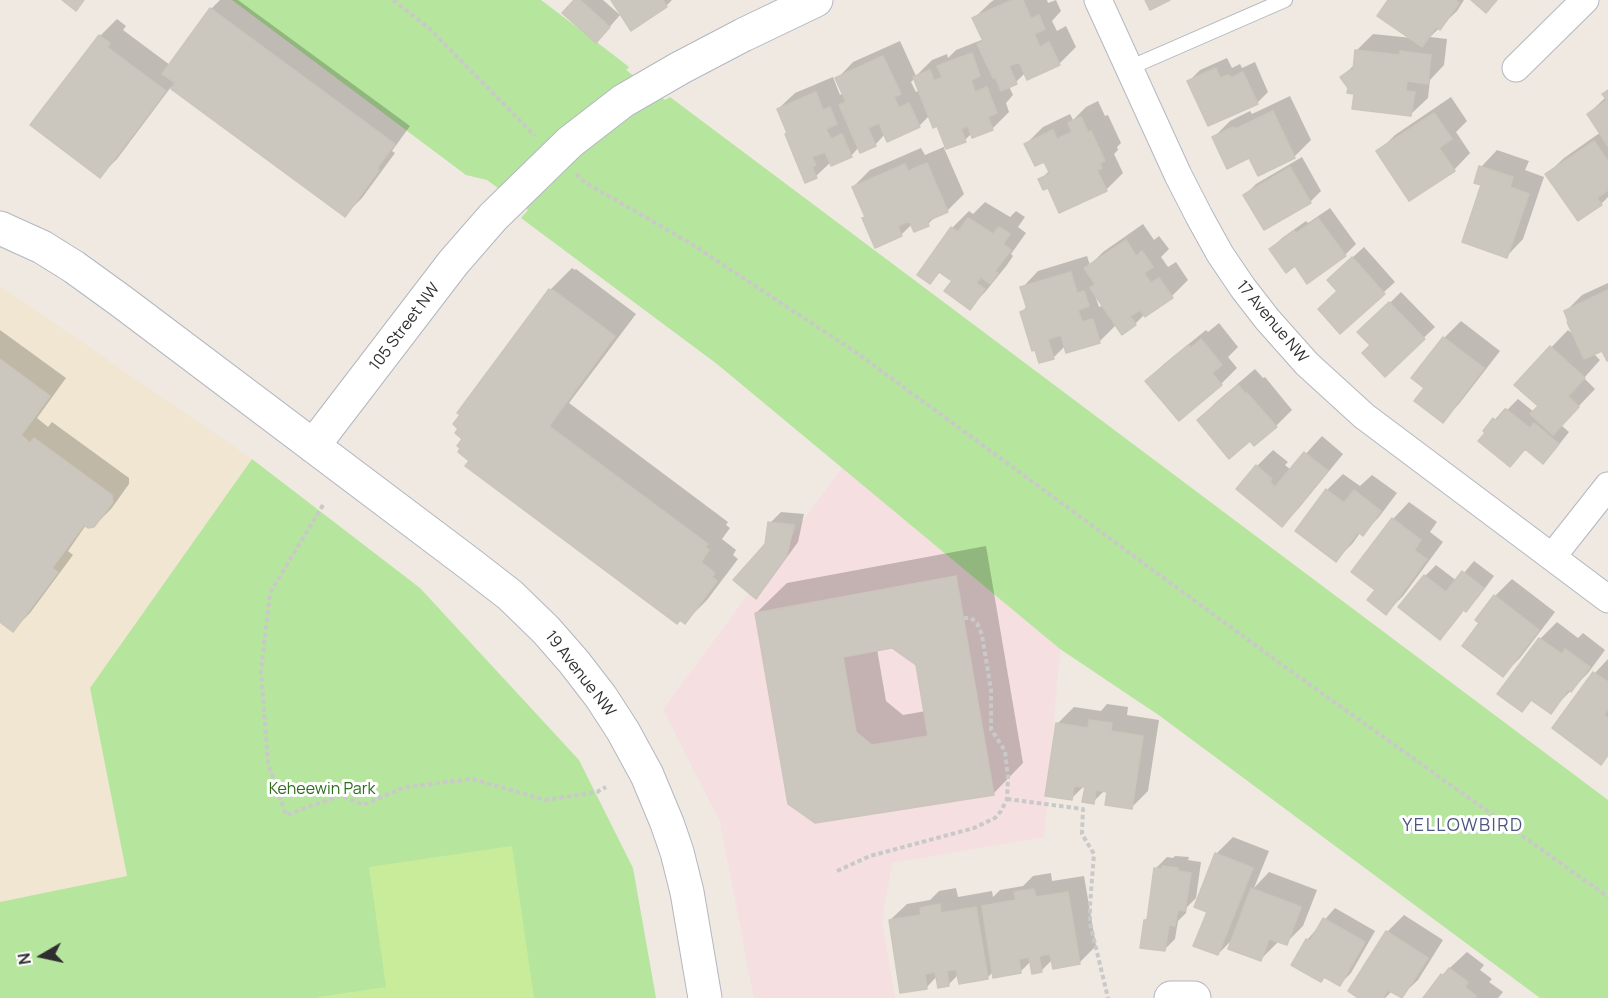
<!DOCTYPE html>
<html>
<head>
<meta charset="utf-8">
<style>
	body { margin:0 }
	#map { position:relative; width:1608px; height:998px; overflow:hidden; background:#efe9e1; font-family:Manrope,sans-serif }
	canvas { display:block }
	.north { position:absolute; left:12px; top:926px; width:60px; height:60px; -webkit-text-stroke:4px #fff; paint-order:stroke; rotate:261deg; font-size:16px; font-weight:700; line-height:24px; text-align:center; color:#2e2e2e }
	.north::after { content:''; display:block; margin:auto; width:21px; height:27px; background:#2e2e2e; clip-path:polygon(50% 0,100% 100%,50% 72%,0 100%) }
</style>
</head>
<body>
<div id="map">
<canvas width="1608" height="998"></canvas>
<div class="north">N</div>
</div>
<script>
const c = document.querySelector('canvas').getContext('2d');
c.lineJoin = 'round';
function fillPath(path, color) { c.fillStyle = color; c.fill(path, 'evenodd'); }
const shape = rows => new Path2D(rows.map(r => 'M' + r).join(''));
function strokePath(path, color, width, dash) { c.strokeStyle = color; c.lineWidth = width; c.lineCap = dash ? 'butt' : 'round'; c.setLineDash(dash || []); c.stroke(path); }
function drawText(font, color, halo, rows, align = 'center') {
  c.font = font + ' Manrope,sans-serif'; c.lineWidth = 6; c.setLineDash([]); c.textBaseline = 'middle'; c.strokeStyle = halo; c.fillStyle = color; for (const [text, x, y, turn = 0] of rows) {
    c.save(); c.translate(x, y); c.rotate((+turn || 0) * Math.PI / 180); c.textAlign = isNaN(turn) ? turn : align; if (halo) c.strokeText(text, 0, 0); c.fillText(text, 0, 0); c.restore();
  }
}
fillPath(shape([
	[0,286,252,459,90,688,127,877,0,902]
]), '#f0e6d1');
fillPath(shape([
	[843,467,1060,649,1044,837,892,863,882,921,895,998,754,998,720,822,663,709]
]), '#f5dfe0');
fillPath(shape([
	[232,0,541,0,611,53,629,67,626,70,665,100,670,97,1608,800,1608,998,1540,998,1160,716,1060,649,717,364,521,218,528,210,487,180,466,175],
	[252,459,420,588,579,760,633,868,656,998,0,998,0,902,127,876,90,688]
]), '#b6e59e');
fillPath(shape([
	[512,846,534,998,319,998,318,997,386,987,369,867]
]), '#c9ec9a');
fillPath(shape([
	[220,0,238,0,410,126,392,151,395,153,362,198,345,215,171,87,117,159,100,176,32,125,100,36,117,19,126,26,123,30,170,65,211,9],
	[576,0,603,0,620,15,607,30],
	[612,0,672,0,666,6,631,29],
	[994,0,1047,0,1048,3,1056,0,1061,11,1052,21,1057,31,1066,26,1076,47,1059,64,1025,73,1016,82,1009,86,1013,95,1006,103,1009,112,992,129,972,133,965,140,944,148,964,194,947,211,938,214,928,224,912,224,901,235,866,216,853,187,870,170,921,148,925,155,946,146,938,124,930,115,919,126,885,134,875,145,859,147,851,156,831,162,816,176,789,132,778,109,795,93,833,77,840,95,843,93,837,79,853,62,900,41,916,76,932,60,947,54,948,58,956,50,984,39,974,18,991,2],
	[915,78,920,90,916,92,911,82],
	[1390,0,1464,0,1457,11,1430,37,1447,39,1444,65,1430,80,1428,98,1411,114,1355,93,1349,88,1342,77,1355,64,1357,50,1373,34,1412,38],
	[1227,58,1232,68,1240,64,1242,68,1255,62,1268,92,1257,103,1189,81,1200,70],
	[1608,90,1608,197,1601,204,1547,174,1564,158,1601,132,1588,114,1606,97],
	[1290,96,1311,140,1294,157,1258,174,1250,156,1214,137,1230,121,1250,111,1252,114],
	[1451,97,1467,121,1456,132,1470,153,1454,170,1378,152,1395,135],
	[1098,101,1105,116,1108,115,1121,143,1117,147,1118,150,1114,154,1123,173,1106,190,1049,186,1040,180,1050,170,1045,160,1026,144,1043,127,1070,114,1073,120,1086,107],
	[1497,150,1529,161,1525,170,1544,177,1523,239,1507,256,1483,184,1481,167],
	[1302,157,1321,191,1310,202,1245,195,1256,184],
	[985,202,1010,217,1016,211,1025,217,1018,227,1026,233,1011,254,1013,256,1007,265,986,291,970,308,954,281,941,271,930,282,952,228,969,211,973,214],
	[1330,208,1356,244,1345,255,1295,264,1271,249,1282,238,1306,221,1308,223],
	[1143,224,1154,240,1159,236,1169,249,1161,257,1168,267,1176,262,1188,280,1172,296,1144,315,1135,324,1117,324,1100,341,1067,351,1066,345,1053,358,1022,312,1027,306,1022,288,1038,271,1087,256,1090,265,1103,252],
	[1095,295,1104,305,1099,307],
	[1364,247,1395,282,1340,332,1339,291,1340,269],
	[572,268,575,270,576,269,636,314,569,403,728,522,726,525,730,528,722,539,736,550,733,555,738,559,707,600,685,622,468,466,550,290],
	[1608,283,1608,359,1603,349,1593,353,1600,360,1584,378,1595,389,1561,425,1569,432,1554,451,1526,448,1510,465,1485,431,1505,408,1507,410,1518,399,1534,412,1540,406,1516,384,1568,330,1576,337,1566,311,1582,295],
	[1401,292,1435,327,1385,375,1372,345,1360,332],
	[1461,321,1500,351,1459,404,1442,421,1427,388,1413,378,1444,338],
	[1219,323,1238,347,1228,357,1237,368,1221,384,1147,381,1164,364,1206,330,1208,332],
	[0,330,66,378,37,418,48,427,52,422,129,478,129,484,111,509,94,526,86,525,68,551,73,555,30,613,13,630,0,620],
	[1255,369,1263,378,1265,377,1292,410,1276,426,1250,439,1199,420,1215,403],
	[1322,436,1343,454,1299,508,1282,525,1257,466,1273,450,1288,462,1285,465,1291,470],
	[1343,474,1360,486,1372,475,1397,493,1379,517,1363,534,1360,533,1353,543,1336,560,1327,490],
	[1409,502,1437,522,1430,532,1443,542,1403,596,1386,613,1377,589,1393,519],
	[781,512,804,514,798,542,766,586,756,597,770,523],
	[986,546,1023,763,993,794,815,822,756,613,787,583],
	[892,647,918,664,926,711,903,715,886,701,877,649],
	[1474,561,1494,576,1477,599,1465,609,1451,627,1440,638,1425,576,1436,565,1457,581],
	[1512,579,1555,612,1520,658,1503,675,1481,623,1495,596],
	[1557,622,1578,638,1583,633,1605,650,1588,673,1550,712,1533,699,1522,710,1499,694,1540,639],
	[1608,659,1608,755,1601,763,1554,728,1595,673],
	[1107,704,1128,707,1127,715,1159,720,1148,791,1131,808,1108,790,1105,790,1093,802,1087,783,1071,799,1057,724,1074,707,1101,711],
	[1233,837,1269,851,1254,888,1269,872,1317,890,1303,926,1286,943,1278,940,1277,943,1260,960,1235,937,1218,954,1209,911,1216,854],
	[1175,856,1189,857,1188,860,1201,862,1196,898,1187,907,1186,913,1178,921,1175,939,1164,950,1145,920,1149,917,1156,868,1167,857,1173,858],
	[1051,873,1052,881,1084,876,1096,946,1079,963,1053,959,1041,971,1031,961,1020,972,994,971,987,978,959,974,948,985,937,976,927,987,890,920,907,904,930,900,939,891,956,888,958,897,992,891,993,897,1000,890,1023,886,1033,876],
	[1335,908,1375,931,1351,973,1340,984,1325,976,1307,940],
	[1404,915,1443,940,1418,980,1401,996,1392,991,1385,998,1361,998,1387,932],
	[1467,952,1484,965,1480,970,1492,979,1489,982,1503,992,1498,998,1425,998,1442,975]
]), '#0003');
const building = shape([
	[62,0,84,0,76,11,62,0],
	[574,0,580,0,610,27,596,43,562,13,574,0],
	[611,0,663,0,667,7,631,31,611,0],
	[1012,0,1023,0,1031,19,1039,15,1045,29,1034,34,1040,47,1049,42,1060,65,1027,80,1019,62,1009,66,1017,84,1001,91,995,77,993,78,977,44,983,41,972,18,1012,0],
	[1145,0,1170,0,1150,10,1145,0],
	[1388,0,1455,0,1459,3,1440,30,1436,27,1422,47,1377,16,1388,0],
	[1471,0,1497,0,1486,13,1471,0],
	[210,8,395,144,377,168,379,170,345,217,171,89,175,83,162,74,210,8],
	[99,35,110,43,107,47,166,91,100,178,30,125,99,35],
	[1355,50,1400,55,1400,51,1431,55,1428,84,1407,81,1406,91,1415,92,1411,116,1352,109,1354,94,1347,93,1348,88,1340,77,1350,70,1353,70,1355,50],
	[972,53,980,76,971,80,975,92,987,87,997,113,988,117,993,130,972,138,968,126,961,129,966,142,946,149,937,126,933,128,913,77,930,70,934,81,942,77,937,66,972,53],
	[883,56,901,94,894,97,899,108,909,103,920,127,887,142,879,123,868,128,876,146,860,153,839,105,846,102,835,78,883,56],
	[1216,68,1220,78,1229,75,1231,78,1243,72,1258,104,1208,126,1187,81,1216,68],
	[1608,90,1608,146,1587,114,1607,100,1602,94,1608,90],
	[816,92,823,110,830,107,837,124,826,129,831,139,842,134,852,157,831,166,825,152,812,157,816,165,812,167,817,178,805,183,785,134,787,133,777,109,816,92],
	[1273,111,1295,158,1258,176,1249,158,1227,169,1212,137,1233,127,1235,129,1273,111],
	[1434,113,1452,139,1439,148,1455,171,1409,201,1376,151,1434,113],
	[1081,117,1088,132,1091,131,1105,161,1100,163,1102,168,1097,170,1107,191,1059,213,1048,188,1043,190,1038,179,1050,174,1044,162,1035,166,1024,144,1053,130,1057,139,1072,132,1068,123,1081,117],
	[1594,141,1608,161,1608,190,1597,198,1602,205,1578,221,1545,174,1594,141],
	[927,163,948,212,927,221,929,226,914,232,909,221,898,226,902,236,875,248,862,218,865,217,852,187,905,164,908,171,927,163],
	[1479,166,1513,177,1510,187,1529,194,1507,258,1462,242,1481,185,1474,183,1479,166],
	[1290,167,1311,203,1264,230,1243,195,1290,167],
	[968,218,993,234,999,227,1010,234,1003,244,1011,250,995,271,998,273,990,284,981,277,976,283,985,289,970,310,944,291,952,281,939,272,930,284,917,275,951,227,958,232,968,218],
	[1318,218,1346,256,1307,284,1295,266,1286,273,1269,249,1294,231,1296,233,1318,218],
	[1126,240,1136,256,1142,251,1153,267,1144,273,1151,283,1159,278,1173,298,1145,317,1140,310,1130,316,1136,325,1122,335,1090,288,1095,284,1084,268,1126,240],
	[1352,257,1385,294,1340,334,1318,309,1337,291,1327,280,1352,257],
	[1071,272,1077,293,1084,291,1089,306,1078,310,1082,322,1093,319,1100,343,1066,353,1061,335,1048,339,1054,359,1039,363,1035,350,1032,351,1020,312,1027,309,1020,287,1071,272],
	[549,289,552,291,553,290,615,336,549,426,708,544,705,547,709,550,701,562,715,573,712,577,717,581,685,624,680,620,677,624,465,466,469,461,458,452,460,448,457,446,462,439,455,433,458,429,453,424,460,415,457,413,549,289],
	[1608,290,1608,361,1607,361,1602,351,1584,359,1567,322,1568,321,1564,311,1608,290],
	[1389,302,1425,339,1385,377,1362,353,1370,345,1357,332,1389,302],
	[1443,337,1484,368,1443,423,1414,401,1424,388,1411,378,1443,337],
	[1201,339,1222,365,1212,373,1222,385,1179,421,1145,381,1188,345,1191,348,1201,339],
	[1550,346,1585,378,1568,396,1579,407,1553,435,1530,414,1538,406,1514,385,1550,346],
	[0,359,50,396,21,435,30,443,34,438,112,495,113,502,94,527,88,528,84,525,52,568,58,572,13,632,0,622,0,359],
	[1238,385,1246,394,1247,393,1277,427,1254,446,1250,441,1229,459,1197,420,1238,385],
	[1506,409,1530,428,1534,423,1559,444,1543,464,1525,449,1510,467,1478,441,1485,433,1483,431,1493,418,1496,421,1506,409],
	[1304,452,1328,471,1282,527,1236,489,1256,465,1272,479,1270,482,1275,487,1304,452],
	[1326,489,1344,503,1354,490,1381,511,1363,536,1358,532,1336,562,1295,531,1326,489],
	[1392,518,1421,540,1414,550,1427,559,1386,615,1367,600,1375,590,1351,572,1392,518],
	[768,522,794,525,787,555,756,599,733,580,765,544,768,522],
	[1462,571,1484,588,1466,612,1463,610,1440,640,1398,607,1424,575,1446,592,1462,571],
	[956,576,994,795,815,823,788,804,755,613,956,576],
	[892,648,916,665,928,736,872,745,856,732,843,657,892,648],
	[1494,595,1539,630,1503,677,1462,646,1479,623,1475,620,1494,595],
	[1539,638,1562,654,1565,649,1590,667,1571,692,1568,690,1551,714,1531,700,1522,712,1497,694,1539,638],
	[1593,672,1608,682,1608,709,1604,715,1608,718,1608,755,1601,765,1552,728,1593,672],
	[1089,720,1112,723,1111,731,1143,736,1132,809,1105,805,1107,792,1096,790,1094,804,1082,802,1085,787,1074,786,1072,800,1045,796,1056,723,1088,728,1089,720],
	[1215,853,1253,868,1218,955,1193,946,1207,912,1194,907,1215,853],
	[1162,866,1178,868,1178,871,1191,873,1185,911,1178,910,1175,926,1169,925,1165,951,1140,948,1144,920,1147,920,1154,868,1162,869,1162,866],
	[1251,888,1301,907,1287,945,1269,939,1261,961,1228,949,1251,888],
	[1034,889,1036,897,1068,892,1080,964,1053,969,1050,954,1039,956,1042,972,1032,974,1029,957,1019,959,1021,973,993,978,982,906,1016,900,1014,892,1034,889],
	[940,904,941,913,976,907,988,979,959,984,956,969,947,971,949,986,938,988,935,972,925,974,927,989,900,993,889,920,921,915,920,908,940,904],
	[1323,918,1365,942,1340,986,1324,977,1321,982,1291,965,1306,939,1310,941,1323,918],
	[1386,931,1428,958,1402,998,1388,990,1383,998,1358,998,1348,991,1386,931],
	[1449,968,1468,982,1465,987,1476,996,1474,998,1423,998,1441,974,1443,976,1449,968]
]);
fillPath(building, '#cbc7bf');
strokePath(building, '#cbc5ba', 1.5);
const lane = shape([
	[1129,68,1285,0]
]);
const street = shape([
	[1098,0,1178,175,1199,216,1220,254,1243,288,1267,319,1307,364,1364,416,1608,599],
	[1516,68,1585,0],
	[1552,557,1608,486]
]);
const secondary = shape([
	[0,228,42,247,74,267,121,301,470,564,510,595,546,630,574,662,601,697,623,731,647,775,667,823,677,852,687,892,705,998],
	[313,446,453,263,493,217,570,142,623,101,680,68,743,35,816,0],
	[1171,998,1194,998]
]);
strokePath(lane, '#b4b7c1', 16);
strokePath(street, '#b4b7c1', 29);
strokePath(secondary, '#b4b7c1', 35);
strokePath(shape([
	[393,0,428,27,535,136],
	[576,174,586,183,690,243,857,353,1281,664,1608,897],
	[323,505,270,593,261,672,268,763,286,815,342,795,363,805,405,787,472,779,545,800,597,792,606,787],
	[1007,799,1083,809,1082,834,1094,854,1090,905,1090,923,1108,998],
	[837,871,870,856,974,828,995,818,1001,811,1007,799,1008,777,1006,761,1005,751,991,729,991,690,982,635,977,623,971,618,959,618]
]), '#c9c9c9', 4, [4.5, 3]);
strokePath(lane, '#fff', 14);
strokePath(street, '#fff', 27);
strokePath(secondary, '#fff', 33);
drawText('16px', '#2e2e2e', '#fff', [
	["17 Avenue NW",1272,322,50],
	["105 Street NW",405,327,-53],
	["19 Avenue NW",580,674,52]
]);
drawText('16px', '#2c6e1b', '#fff', [
	["Keheewin Park",322,790]
]);
c.letterSpacing = '1.5px';
drawText('18px', '#4d5680', '#fff', [
	["YELLOWBIRD",1463,826]
]);
c.letterSpacing = '0px';
</script>
</body>
</html>
